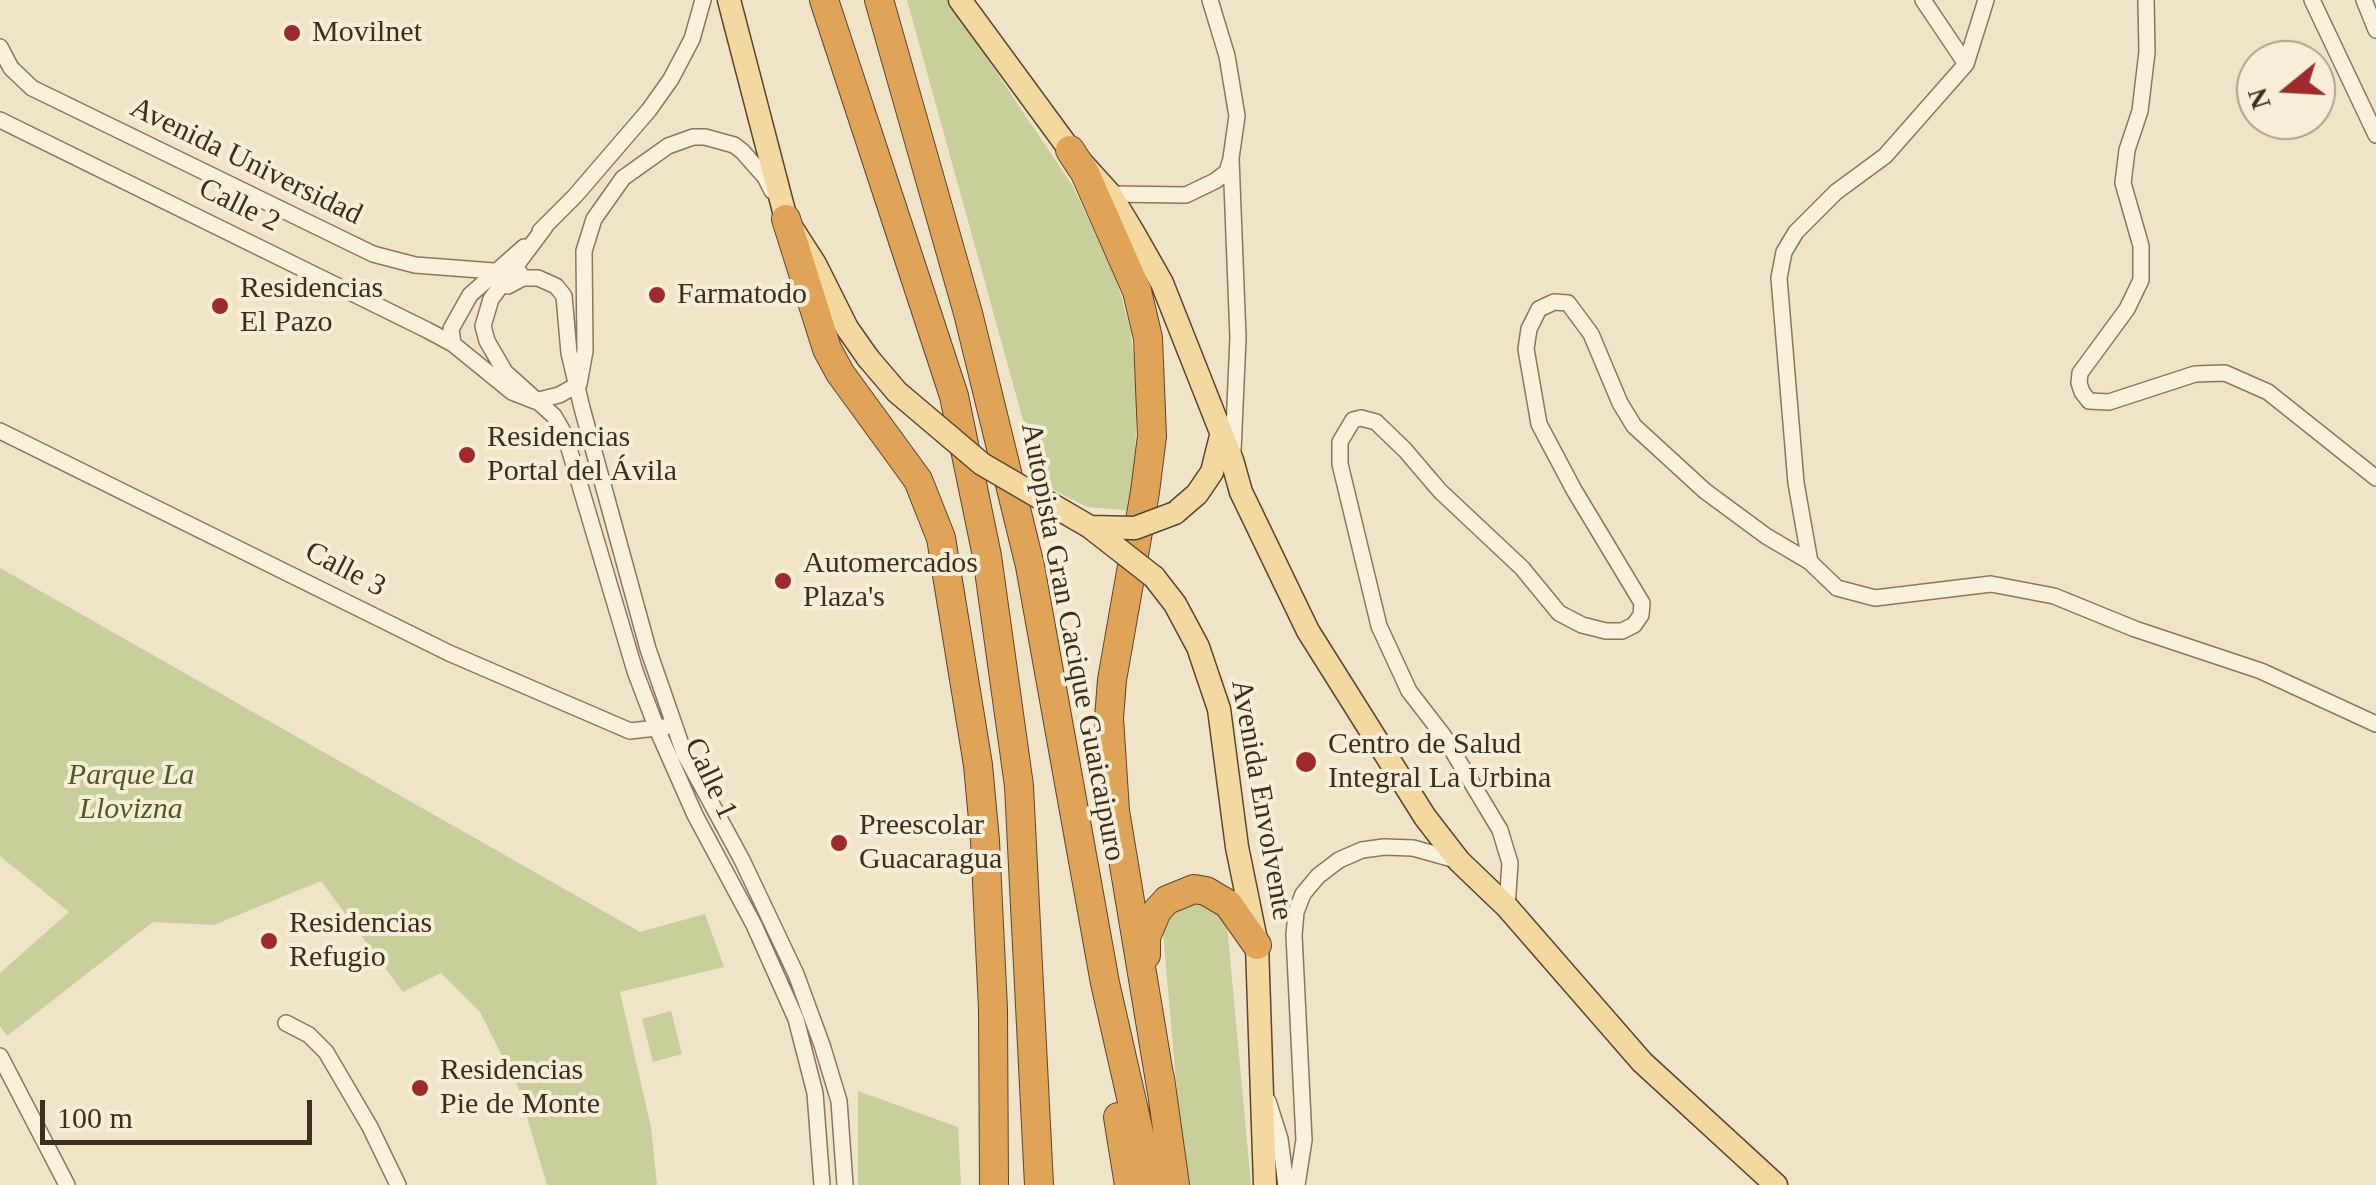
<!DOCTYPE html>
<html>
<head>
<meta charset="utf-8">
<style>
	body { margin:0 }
	#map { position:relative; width:2376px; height:1185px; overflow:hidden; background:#f0e4c8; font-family:"Times New Roman",serif }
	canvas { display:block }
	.north { position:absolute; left:2236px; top:40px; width:100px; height:100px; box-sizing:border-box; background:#f7eed8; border:2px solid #ada18e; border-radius:50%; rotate:252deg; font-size:28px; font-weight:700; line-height:40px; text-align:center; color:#3d2e20 }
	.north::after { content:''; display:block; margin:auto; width:35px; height:45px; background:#9e2a2b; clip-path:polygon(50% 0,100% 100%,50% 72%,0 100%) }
	.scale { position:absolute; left:40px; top:1100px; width:272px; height:45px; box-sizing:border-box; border:5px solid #3d2e20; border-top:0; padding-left:12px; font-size:30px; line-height:35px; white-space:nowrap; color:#3d2e20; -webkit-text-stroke:8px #f7eed8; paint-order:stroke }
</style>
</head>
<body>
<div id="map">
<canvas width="2376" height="1185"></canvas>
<div class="north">N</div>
<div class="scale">100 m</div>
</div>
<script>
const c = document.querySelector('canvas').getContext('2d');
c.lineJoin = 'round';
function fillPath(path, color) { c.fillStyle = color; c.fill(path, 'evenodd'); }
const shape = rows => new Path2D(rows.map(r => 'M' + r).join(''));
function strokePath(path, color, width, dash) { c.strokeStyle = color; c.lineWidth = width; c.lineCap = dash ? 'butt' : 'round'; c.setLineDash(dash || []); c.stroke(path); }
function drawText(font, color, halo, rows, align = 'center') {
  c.font = font + ' "Times New Roman",serif'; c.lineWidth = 8; c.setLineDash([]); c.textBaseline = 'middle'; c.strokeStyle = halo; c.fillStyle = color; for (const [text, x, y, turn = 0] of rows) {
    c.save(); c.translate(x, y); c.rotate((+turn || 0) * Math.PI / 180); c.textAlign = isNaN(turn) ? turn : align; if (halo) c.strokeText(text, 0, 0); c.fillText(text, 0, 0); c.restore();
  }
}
fillPath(shape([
	[907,0,948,0,1072,185,1116,277,1130,329,1137,385,1134,511,1087,507,1052,489,1037,471],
	[0,568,640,932,705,914,724,967,620,992,651,1127,657,1185,547,1185,519,1090,480,1012,441,973,403,992,321,881,214,925,153,922,7,1036,0,1026,0,973,69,912,0,856],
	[1198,899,1226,914,1251,1185,1185,1185,1163,932,1173,910],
	[671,1011,682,1054,653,1062,642,1019],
	[858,1091,958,1127,961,1185,858,1185]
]), '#c9cf9b');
const minor = shape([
	[1210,0,1227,56,1237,116,1231,158,1238,338,1233,451],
	[1923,0,1966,64],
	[2146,0,2147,52,2140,111,2127,150,2123,183,2141,246,2141,280,2127,309,2080,373,2079,383,2082,392,2089,401,2109,402,2195,374,2225,373,2268,392,2376,478],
	[2312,0,2376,135],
	[2364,0,2376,30],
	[0,47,11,68,32,88,373,254,415,265,520,273],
	[0,120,427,330,453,344,512,392,535,401,559,395,579,384,585,351,584,251,594,219,623,178,668,146,693,137,705,137,734,145,742,151,765,177,772,191],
	[1110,194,1186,195,1215,181,1227,172,1230,162],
	[545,227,491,299,483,326,487,341,505,372,554,416,565,435,635,671,657,729,695,815,754,925,796,1019,815,1093,822,1185],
	[540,231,575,196,649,110,671,79,692,39,703,0],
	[508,286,523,278,538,278,556,286,564,296,569,353,582,408,648,649,684,753,742,860,796,974,822,1045,839,1101,845,1185],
	[453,344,451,329,470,295,524,247],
	[0,431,449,653,630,731,665,727],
	[1810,562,1796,483,1779,278,1784,252,1796,232,1836,192,1885,156,1966,64,1986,0],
	[1507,907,1510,863,1500,830,1443,735,1409,691,1379,626,1340,464,1340,442,1353,420,1361,418,1376,422,1405,450,1440,491,1522,568,1559,613,1582,625,1606,631,1622,631,1634,625,1641,615,1642,603,1574,490,1539,424,1526,349,1529,329,1539,309,1554,302,1568,303,1591,334,1620,403,1634,426,1705,491,1766,536,1810,562,1837,588,1875,598,1991,584,2054,596,2135,629,2261,671,2376,724],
	[286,1023,309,1035,326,1052,370,1127,398,1185],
	[0,1056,67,1185],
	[1268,1101,1280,1139,1286,1185],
	[1297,1185,1304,1140,1294,935,1296,912,1303,894,1318,876,1339,860,1362,850,1384,847,1413,848,1456,860]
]);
const primary = shape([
	[729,0,786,219,815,264,847,328,868,358],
	[960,0,1070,150,1110,194,1133,232,1162,283,1232,460,1241,492,1308,631,1425,817,1459,861,1507,907,1642,1062,1776,1185],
	[1175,513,1197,494,1212,472,1221,436],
	[1154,577,1175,604,1198,647,1219,709,1237,847,1257,945,1265,1185]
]);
const motorway = shape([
	[824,0,954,396,987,556,1019,786,1039,1185],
	[879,0,968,313,1030,566,1105,983,1151,1185],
	[1070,150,1085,173,1137,291,1148,338,1152,436,1145,492,1112,680,1109,718,1115,811,1162,1093],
	[786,219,827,349,840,373,918,480,941,538,978,765,985,841,993,1009,994,1185],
	[1146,955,1146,937,1157,911,1167,900,1194,889,1206,891,1228,904,1257,945],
	[1160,1078,1175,1185],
	[1118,1117,1129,1185]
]);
strokePath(minor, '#8d765c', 18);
strokePath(primary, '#5b4430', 25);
strokePath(motorway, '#5b4430', 30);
strokePath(minor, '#faf1dc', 15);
strokePath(primary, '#f3d9a0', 22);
strokePath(motorway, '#e0a458', 28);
const primaryBridge = shape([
	[868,358,897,392,982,464,1090,527,1154,577],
	[1090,527,1135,528,1175,513]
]);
strokePath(primaryBridge, '#5b4430', 25, []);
strokePath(primaryBridge, '#f3d9a0', 22);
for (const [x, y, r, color] of [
	[292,33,10,"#9e2a2b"],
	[657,295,10,"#9e2a2b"],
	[220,306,10,"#9e2a2b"],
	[467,455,10,"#9e2a2b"],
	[783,581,10,"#9e2a2b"],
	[1306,762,12,"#9e2a2b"],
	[839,843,10,"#9e2a2b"],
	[269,941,10,"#9e2a2b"],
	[420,1088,10,"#9e2a2b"]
]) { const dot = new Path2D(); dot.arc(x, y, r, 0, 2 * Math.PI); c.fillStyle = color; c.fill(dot); strokePath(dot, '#f7eed8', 4); }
drawText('30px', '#3d2e20', '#f7eed8', [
	["Movilnet",312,33],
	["Residencias",240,289],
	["El Pazo",240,323],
	["Farmatodo",677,295],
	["Residencias",487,438],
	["Portal del Ávila",487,472],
	["Automercados",803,564],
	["Plaza's",803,598],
	["Centro de Salud",1328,745],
	["Integral La Urbina",1328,779],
	["Preescolar",859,826],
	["Guacaragua",859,860],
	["Residencias",289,924],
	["Refugio",289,958],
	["Residencias",440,1071],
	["Pie de Monte",440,1105]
], 'left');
drawText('30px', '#3d2e20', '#f7eed8', [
	["Avenida Universidad",246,162,26],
	["Calle 2",239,206,26],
	["Calle 3",345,570,27],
	["Autopista Gran Cacique Guaicaipuro",1072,642,79],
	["Calle 1",710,779,65],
	["Avenida Envolvente",1261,800,80]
]);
drawText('italic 30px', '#4d5a26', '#f7eed8', [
	["Parque La",131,776],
	["Llovizna",131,810]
]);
</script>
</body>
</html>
